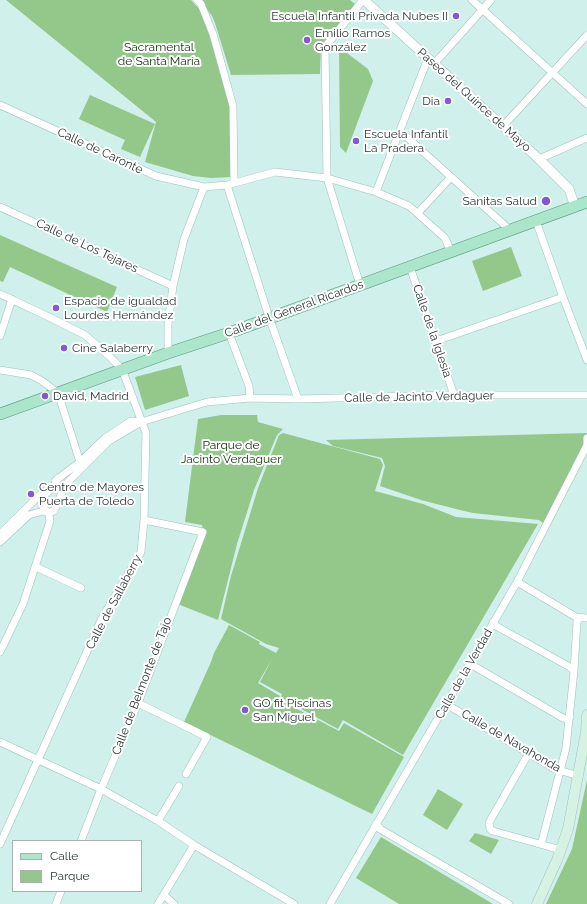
<!DOCTYPE html>
<html>
<head>
<meta charset="utf-8">
<style>
	body { margin:0 }
	#map { position:relative; width:587px; height:904px; overflow:hidden; background:#d0f0eb; font-family:Raleway,sans-serif }
	canvas { display:block }
	.legend { position:absolute; left:12px; top:840px; width:130px; height:52px; box-sizing:border-box; background:#fff; border:1px solid #abb0af; margin:0; padding:5px 7px; list-style:none; font-size:12px; color:#2c3937 }
	.legend li { display:flex; align-items:center; gap:8px; height:20px }
	.legend b { width:20px; border:1px solid #abb0af }
</style>
</head>
<body>
<div id="map">
<canvas width="587" height="904"></canvas>
<ul class="legend">
<li><b style="height:5px;background:#abe5cb"></b>Calle</li>
<li><b style="height:11px;background:#94c78a"></b>Parque</li>
</ul>
</div>
<script>
const c = document.querySelector('canvas').getContext('2d');
c.lineJoin = 'round';
function fillPath(path, color) { c.fillStyle = color; c.fill(path, 'evenodd'); }
const shape = rows => new Path2D(rows.map(r => 'M' + r).join(''));
function strokePath(path, color, width, dash) { c.strokeStyle = color; c.lineWidth = width; c.lineCap = dash ? 'butt' : 'round'; c.setLineDash(dash || []); c.stroke(path); }
function drawText(font, color, halo, rows, align = 'center') {
  c.font = font + ' Raleway,sans-serif'; c.lineWidth = 4; c.setLineDash([]); c.textBaseline = 'middle'; c.strokeStyle = halo; c.fillStyle = color; for (const [text, x, y, turn = 0] of rows) {
    c.save(); c.translate(x, y); c.rotate((+turn || 0) * Math.PI / 180); c.textAlign = isNaN(turn) ? turn : align; if (halo) c.strokeText(text, 0, 0); c.fillText(text, 0, 0); c.restore();
  }
}
fillPath(shape([
	[6,0,191,0,201,11,231,100,231,177,211,178,193,176,145,162,156,122],
	[200,0,350,0,355,4,321,45,320,74,231,75,215,23,212,16],
	[339,47,368,69,373,81,346,153,340,147],
	[90,95,155,124,140,157,121,149,125,140,79,119],
	[0,235,117,287,107,312,10,267,3,282,0,281],
	[511,247,522,276,483,291,472,261],
	[181,365,189,396,145,410,135,377],
	[221,415,257,415,258,422,283,429,277,435,254,490,237,544,218,620,175,603,203,531,202,525,185,522,198,419],
	[283,433,380,459,383,465,375,491,423,504,456,517,538,524,403,755,343,720,338,729,281,698,282,694,260,682,272,659,258,683,280,696,278,699,339,731,344,723,404,757,372,814,184,722,211,662,214,653,229,625,260,642,259,644,276,653,279,648,266,644,221,619,231,576,258,488,279,435],
	[587,433,587,445,546,525,539,520,473,513,460,510,421,500,380,486,385,466,382,458,333,446,326,440],
	[587,780,587,904,546,904,572,849],
	[438,789,463,804,447,830,423,815],
	[475,833,499,840,491,854,469,841],
	[381,837,493,904,399,904,356,878]
]), '#94c78a');
const minor = shape([
	[197,0,201,4,213,34,233,106,234,183],
	[472,0,587,104],
	[434,64,491,0],
	[0,105,156,176,204,187,227,185,275,172,327,178,376,192,409,206,445,238,451,252],
	[503,126,587,35],
	[400,131,510,230],
	[539,159,587,138],
	[227,185,269,317,298,399],
	[376,192,428,58],
	[0,207,173,286],
	[418,213,451,177],
	[536,221,563,297,587,360],
	[410,267,454,395],
	[360,285,327,178,325,47,363,0],
	[0,294,51,318,85,335,109,356,122,369,146,433,144,520,141,552,102,618,0,844],
	[229,333,249,386,250,398],
	[0,336,12,299],
	[436,341,563,297],
	[168,353,168,324,173,286,184,239,204,187],
	[0,370,31,375,42,381,58,393,80,462],
	[55,481,80,462,105,438,131,421,141,422],
	[0,534,43,492],
	[0,542,29,515,43,511,50,512,54,511,66,484,109,441,141,422,207,402,250,398,298,399,454,395,587,395],
	[36,567,81,588],
	[517,582,519,583,576,617,587,618],
	[493,622,496,626,570,667,574,671],
	[0,652,23,604,50,521,49,514,42,505,41,500,43,497,56,484,58,478],
	[469,664,472,665,563,718,566,719,570,717],
	[448,702,448,705,451,707,555,769,579,776],
	[138,703,207,737,186,774],
	[0,742,101,789,158,821,194,845,294,904],
	[530,754,526,758,491,819,489,823,490,829,493,831,561,850],
	[158,821,179,786],
	[376,824,380,829,509,904],
	[81,841,101,789,138,703,203,532,144,520],
	[540,844,542,841,566,748,574,671,577,621,580,618],
	[164,895,174,904],
	[56,904,61,891],
	[158,904,194,845],
	[330,904,517,582,584,451,587,445,587,438]
]);
const tertiary = shape([
	[364,0,539,159,569,189,575,207]
]);
const secondary = shape([
	[537,904,557,860,568,829,586,732,587,715]
]);
const primary = shape([
	[0,414,168,353,229,333,587,202]
]);
strokePath(minor, '#a1c0bb', 8);
strokePath(tertiary, '#a1c0bb', 10);
strokePath(secondary, '#a1c0bb', 11);
strokePath(primary, '#5a9d80', 12);
strokePath(minor, '#fff', 7);
strokePath(tertiary, '#fff', 9);
strokePath(secondary, '#d5f2e5', 10);
strokePath(primary, '#abe5cb', 11);
for (const [x, y, r, color] of [
	[456,16,4,"#8359d3"],
	[307,40,4,"#8359d3"],
	[448,101,4,"#8359d3"],
	[356,141,4,"#8359d3"],
	[546,201,5,"#8359d3"],
	[56,308,4,"#8359d3"],
	[64,348,4,"#8359d3"],
	[45,396,4,"#8359d3"],
	[31,494,4,"#8359d3"],
	[245,710,4,"#8359d3"]
]) { const dot = new Path2D(); dot.arc(x, y, r, 0, 2 * Math.PI); c.fillStyle = color; c.fill(dot); strokePath(dot, '#fff', 1.5); }
drawText('12px', '#2c3937', '#fff', [
	["Escuela Infantil Privada Nubes II",448,16,"right"],
	["Emilio Ramos",315,33],
	["González",315,47],
	["Dia",440,101,"right"],
	["Escuela Infantil",364,134],
	["La Pradera",364,148],
	["Sanitas Salud",537,201,"right"],
	["Espacio de igualdad",64,301],
	["Lourdes Hernández",64,315],
	["Cine Salaberry",72,348],
	["David, Madrid",53,396],
	["Centro de Mayores",39,487],
	["Puerta de Toledo",39,501],
	["GO fit Piscinas",253,703],
	["San Miguel",253,717]
], 'left');
drawText('12px', '#0b3403', '#fff', [
	["Sacramental",159,47],
	["de Santa María",159,61],
	["Parque de",231,445],
	["Jacinto Verdaguer",231,459]
]);
drawText('12px', '#2c3937', '#fff', [
	["Paseo del Quince de Mayo",474,100,42],
	["Calle de Caronte",100,151,25],
	["Calle de Los Tejares",87,246,25],
	["Calle del General Ricardos",294,309,-20],
	["Calle de la Iglesia",432,331,71],
	["Calle de Jacinto Verdaguer",419,397,-1],
	["Calle de Sallaberry",114,602,-62],
	["Calle de la Verdad",464,674,-60],
	["Calle de Belmonte de Tajo",142,686,-69],
	["Calle de Navahonda",511,741,30]
]);
</script>
</body>
</html>
